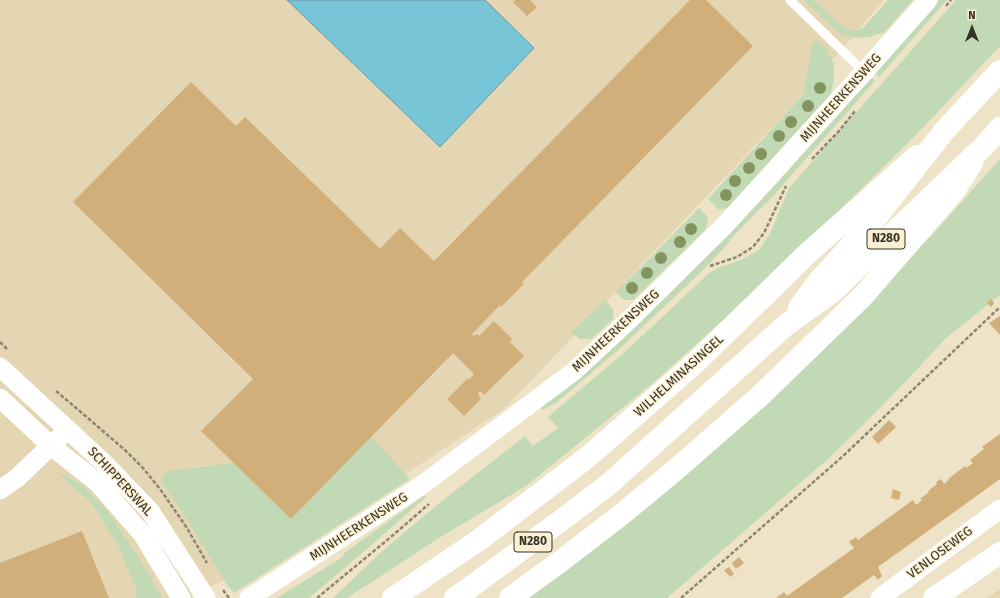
<!DOCTYPE html>
<html>
<head>
<meta charset="utf-8">
<style>
	body { margin:0 }
	#map { position:relative; width:1000px; height:598px; overflow:hidden; background:#eee3c6; font-family:"Fira Sans",sans-serif }
	canvas { display:block }
	.north { position:absolute; left:952px; top:8px; width:40px; height:40px; -webkit-text-stroke:3px #fcf0d3; paint-order:stroke; rotate:0deg; font-size:11px; font-weight:700; line-height:16px; text-align:center; color:#353126 }
	.north::after { content:''; display:block; margin:auto; width:14px; height:18px; background:#353126; clip-path:polygon(50% 0,100% 100%,50% 72%,0 100%) }
</style>
</head>
<body>
<div id="map">
<canvas width="1000" height="598"></canvas>
<div class="north">N</div>
</div>
<script>
const c = document.querySelector('canvas').getContext('2d');
c.lineJoin = 'round';
function fillPath(path, color) { c.fillStyle = color; c.fill(path, 'evenodd'); }
const shape = rows => new Path2D(rows.map(r => 'M' + r).join(''));
function strokePath(path, color, width, dash) { c.strokeStyle = color; c.lineWidth = width; c.lineCap = dash ? 'butt' : 'round'; c.setLineDash(dash || []); c.stroke(path); }
function drawText(font, color, halo, rows, align = 'center') {
  c.font = font + ' "Fira Sans",sans-serif'; c.lineWidth = 3; c.setLineDash([]); c.textBaseline = 'middle'; c.strokeStyle = halo; c.fillStyle = color; for (const [text, x, y, turn = 0] of rows) {
    c.save(); c.translate(x, y); c.rotate((+turn || 0) * Math.PI / 180); c.textAlign = isNaN(turn) ? turn : align; if (halo) c.strokeText(text, 0, 0); c.fillText(text, 0, 0); c.restore();
  }
}
fillPath(shape([
	[0,0,287,0,440,147,534,48,485,0,884,0,803,95,504,409,304,541,187,598,0,598],
	[1000,589,1000,598,986,598]
]), '#e4d6b2');
fillPath(shape([
	[804,0,814,0,838,23,853,31,863,28,888,0,913,0,885,32,869,37,856,38,843,35,835,29],
	[939,0,947,0,879,77,874,73],
	[956,0,1000,0,1000,46,915,136,848,202,780,269,654,382,526,486,439,538,347,598,333,598,379,554,442,501,525,436,533,446,558,428,548,417,625,352,708,274,718,268,741,260,759,250,770,234,789,188],
	[817,40,827,49,834,65,834,78,831,95,730,208,718,209,708,199,803,95,813,43],
	[871,77,875,81,773,196,734,235,725,247,699,274,617,351,556,403,542,410,540,407,616,342,670,293,772,189],
	[1000,159,1000,295,946,338,909,378,869,419,829,458,667,598,519,598,789,382,933,234],
	[699,208,708,217,706,229,633,300,624,300,615,292,629,279],
	[606,300,613,310,613,319,591,339,580,339,571,332],
	[371,437,410,479,234,593,227,585,182,511,160,480,168,471,234,463],
	[55,471,80,483,107,511,139,558,162,598,135,598,137,591,119,547,91,502],
	[425,495,426,497,367,549,309,598,277,598,344,556,343,554]
]), '#c1d9b5');
const water = shape([
	[287,0,485,0,534,48,440,147,287,0]
]);
fillPath(water, '#79c5d8');
strokePath(water, '#6599a3', 1);
fillPath(shape([
	[515,0,530,0,537,7,527,16,513,2],
	[690,0,706,0,753,46,522,282,524,284,501,307,500,305,472,334,474,336,477,334,479,336,494,321,512,339,510,342,524,356,484,395,480,391,478,394,481,399,464,416,447,399,468,378,469,380,474,374,453,353,291,519,201,431,253,379,73,202,191,82,236,126,245,117,343,212,380,249,400,228,434,261],
	[991,299,994,303,991,307,987,303],
	[1000,316,1000,335,989,323],
	[889,420,896,427,878,444,872,437],
	[1000,434,1000,479,878,567,882,576,878,580,874,575,842,598,776,598,784,592,787,596,854,548,849,542,856,537,858,540,913,500,916,505,922,500,920,499,929,492,928,491,937,484,936,482,941,479,944,484,949,480,948,479,965,466,966,468,973,463,970,460,984,449,982,447],
	[893,489,901,492,899,500,891,498],
	[82,531,109,598,0,598,0,563],
	[739,557,744,563,736,569,732,563],
	[729,567,734,574,730,577,724,570]
]), '#d0af7a');
strokePath(shape([
	[946,6,951,0],
	[812,159,839,131,855,111],
	[710,266,737,257,753,247,764,233,786,186],
	[0,342,8,350],
	[56,391,82,413,126,451,143,468,160,489,187,528,207,563],
	[223,590,229,598],
	[317,598,392,536,429,504],
	[681,598,842,457,1000,307]
]), '#8c8572', 2.5, [4, 2]);
strokePath(shape([
	[790,0,864,72]
]), '#fff', 9);
strokePath(shape([
	[0,367,104,463,150,511,206,598],
	[0,398,50,445,98,483,143,535,181,598],
	[0,490,17,478,60,437],
	[249,598,422,485,573,372,630,319,724,226,864,72,928,0],
	[880,598,1000,509]
]), '#fff', 19);
strokePath(shape([
	[393,598,479,540,589,456,694,364,809,252,852,214,917,156],
	[510,598,561,561,622,514,673,472,760,396,863,296,955,190,972,163],
	[934,598,1000,553]
]), '#fff', 22);
strokePath(shape([
	[799,308,818,282,875,219,945,130,1000,71],
	[455,598,472,586,563,519,609,484,786,325,832,292,982,148,1000,128]
]), '#fff', 22);
c.fillStyle = '#83945e';
for (const [x, y] of [
	[820,88],
	[808,106],
	[791,122],
	[779,136],
	[761,154],
	[749,168],
	[735,181],
	[726,195],
	[691,229],
	[680,242],
	[661,258],
	[647,273],
	[632,288]
]) { c.beginPath(); c.arc(x, y, 6, 0, 2 * Math.PI); c.fill(); }
for (const [x, y, w] of [
	[886,239,38],
	[533,542,38]
]) { const box = new Path2D(); box.roundRect(x - w / 2, y - 10, w, 20, 3); c.fillStyle = '#fcf0d3'; c.fill(box); strokePath(box, '#353126', 1); }
drawText('bold 12px', '#353126', null, [
	["N280",886,239],
	["N280",533,542]
]);
drawText('13px', '#353126', '#fcf0d3', [
	["MIJNHEERKENSWEG",841,98,-48],
	["MIJNHEERKENSWEG",616,331,-43],
	["WILHELMINASINGEL",679,376,-42],
	["SCHIPPERSWAL",120,482,47],
	["MIJNHEERKENSWEG",359,527,-33],
	["VENLOSEWEG",940,553,-37]
]);
</script>
</body>
</html>
